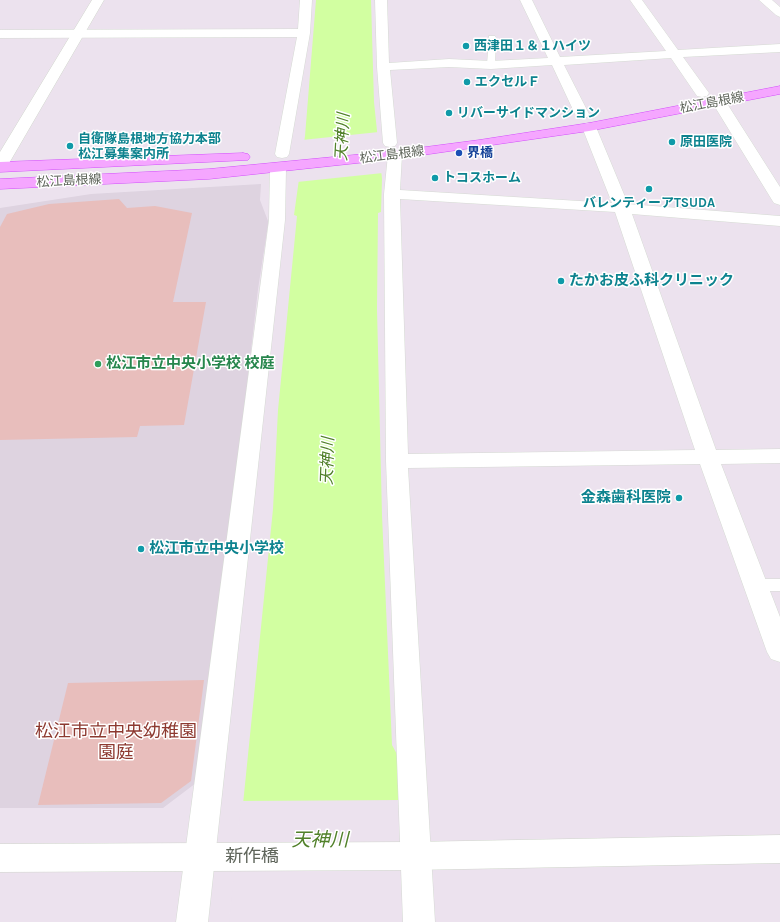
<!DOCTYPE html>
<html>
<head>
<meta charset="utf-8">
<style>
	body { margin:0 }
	canvas { display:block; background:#ece2ee }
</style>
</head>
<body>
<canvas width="780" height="922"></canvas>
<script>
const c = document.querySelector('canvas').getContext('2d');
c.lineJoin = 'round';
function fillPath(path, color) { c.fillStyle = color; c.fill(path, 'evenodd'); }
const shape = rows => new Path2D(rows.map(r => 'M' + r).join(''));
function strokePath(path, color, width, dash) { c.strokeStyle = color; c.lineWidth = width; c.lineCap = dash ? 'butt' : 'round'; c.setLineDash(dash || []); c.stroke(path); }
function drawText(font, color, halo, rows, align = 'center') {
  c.font = font + ' Karla,"Noto Sans JP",sans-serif'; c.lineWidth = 3; c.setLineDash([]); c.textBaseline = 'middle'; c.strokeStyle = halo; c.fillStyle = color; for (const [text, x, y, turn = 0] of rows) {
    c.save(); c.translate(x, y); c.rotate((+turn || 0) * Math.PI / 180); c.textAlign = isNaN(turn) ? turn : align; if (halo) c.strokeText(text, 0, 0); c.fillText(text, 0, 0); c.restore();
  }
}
fillPath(shape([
	[261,184,260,200,268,221,268,225,258,289,241,438,196,783,163,808,0,808,0,208,91,194]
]), '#ded3e0');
fillPath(shape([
	[119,199,127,208,155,206,192,213,173,302,206,302,184,425,140,426,137,437,0,440,0,227,7,214,49,204],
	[204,680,191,781,161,803,38,805,68,683]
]), '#e8bebc');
fillPath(shape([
	[316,0,371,0,374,102,382,179,381,212,378,213,377,309,382,515,392,745,399,758,405,922,231,922,273,509,278,410,297,216,294,215,305,136]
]), '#d2ffa1');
fillPath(shape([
	[379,132,383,173,297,182,302,140],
	[402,800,406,922,229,922,241,801]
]), '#ece2ee');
const lane = shape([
	[489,36,495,36,496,38,495,65,491,67,487,65,489,36],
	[756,579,780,579,780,591,756,591,750,589,748,585,750,581,756,579]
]);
const street = shape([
	[300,0,312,0,310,33,289,154,287,157,282,158,277,157,275,154,297,37,0,38,0,30,298,29,300,0],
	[375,0,387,0,389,63,449,59,491,61,548,58,520,0,532,0,560,57,666,51,630,0,642,0,678,50,780,44,780,52,683,57,709,93,707,96,702,97,697,96,671,58,564,65,589,114,587,117,582,118,577,117,575,114,552,65,491,69,449,67,390,70,397,143,395,146,390,147,385,146,383,143,377,67,375,0],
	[759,0,772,0,780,7,780,17,776,15,759,0],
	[719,98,724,99,726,102,780,187,780,205,774,203,772,200,712,102,714,99,719,98],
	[589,123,594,124,596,127,628,204,780,216,780,226,632,214,716,450,780,449,780,463,721,464,780,617,780,662,771,659,767,652,700,464,408,468,435,922,403,922,386,461,384,194,388,155,390,152,395,151,400,152,402,155,400,190,612,203,582,127,584,124,589,123],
	[400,199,615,212,695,450,408,454,400,199],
	[278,163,283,165,286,168,285,220,208,922,176,922,269,220,270,168,273,165,278,163]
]);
const secondary = shape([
	[92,0,104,0,8,165,5,168,0,170,0,152,92,0],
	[780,835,780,863,412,870,0,872,0,844,412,842,780,835]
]);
const primary = shape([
	[780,86,780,94,589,131,395,159,209,179,0,189,0,179,209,169,395,151,479,140,589,123,780,86],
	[243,153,248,154,250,157,248,160,0,172,0,162,243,153]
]);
strokePath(lane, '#d5dad3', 1);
strokePath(street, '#d5dad3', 1);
strokePath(secondary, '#d0d6cc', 1);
strokePath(primary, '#d24efb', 1);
fillPath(lane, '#fff');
fillPath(street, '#fff');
fillPath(secondary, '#fff');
fillPath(primary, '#f5a6ff');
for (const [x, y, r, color] of [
	[466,46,4,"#0f9aa8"],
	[467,82,4,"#0f9aa8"],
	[449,113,4,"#0f9aa8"],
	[672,142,4,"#0f9aa8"],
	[70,146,4,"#0f9aa8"],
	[459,153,4,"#1a4fb4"],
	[435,178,4,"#0f9aa8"],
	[649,189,4,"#0f9aa8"],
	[561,281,4,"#0f9aa8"],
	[98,364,4,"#2e9e5b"],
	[679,498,4,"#0f9aa8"],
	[141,549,4,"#0f9aa8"]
]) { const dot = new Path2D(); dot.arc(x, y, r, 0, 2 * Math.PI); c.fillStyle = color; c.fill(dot); strokePath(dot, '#fff', 1.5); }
drawText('bold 13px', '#0d838f', '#fff', [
	["西津田１＆１ハイツ",474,46],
	["エクセルＦ",475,82],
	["リバーサイドマンション",457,113],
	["自衛隊島根地方協力本部",78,139],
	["松江募集案内所",78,154],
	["原田医院",680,142],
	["トコスホーム",443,178],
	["バレンティーアTSUDA",649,203,"center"]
], 'left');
drawText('13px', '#5e645a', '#fff', [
	["松江島根線",712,103,-11],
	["松江島根線",392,155,-7],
	["松江島根線",69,181,-3]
]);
drawText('bold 13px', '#164399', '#fff', [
	["界橋",467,153]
], 'left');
drawText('bold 15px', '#0d838f', '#fff', [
	["たかお皮ふ科クリニック",569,281],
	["金森歯科医院",671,498,"right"],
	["松江市立中央小学校",149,549]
], 'left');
drawText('bold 15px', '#27864d', '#fff', [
	["松江市立中央小学校 校庭",106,364]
], 'left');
drawText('italic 16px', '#51812a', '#fff', [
	["天神川",343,137,-87],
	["天神川",328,461,-88]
]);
drawText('18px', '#8d3930', '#fff', [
	["松江市立中央幼稚園",116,732],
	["園庭",116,753]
]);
drawText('18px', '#5e645a', '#fff', [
	["新作橋",252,857]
]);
drawText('italic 19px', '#51812a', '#fff', [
	["天神川",320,841]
]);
</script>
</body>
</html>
